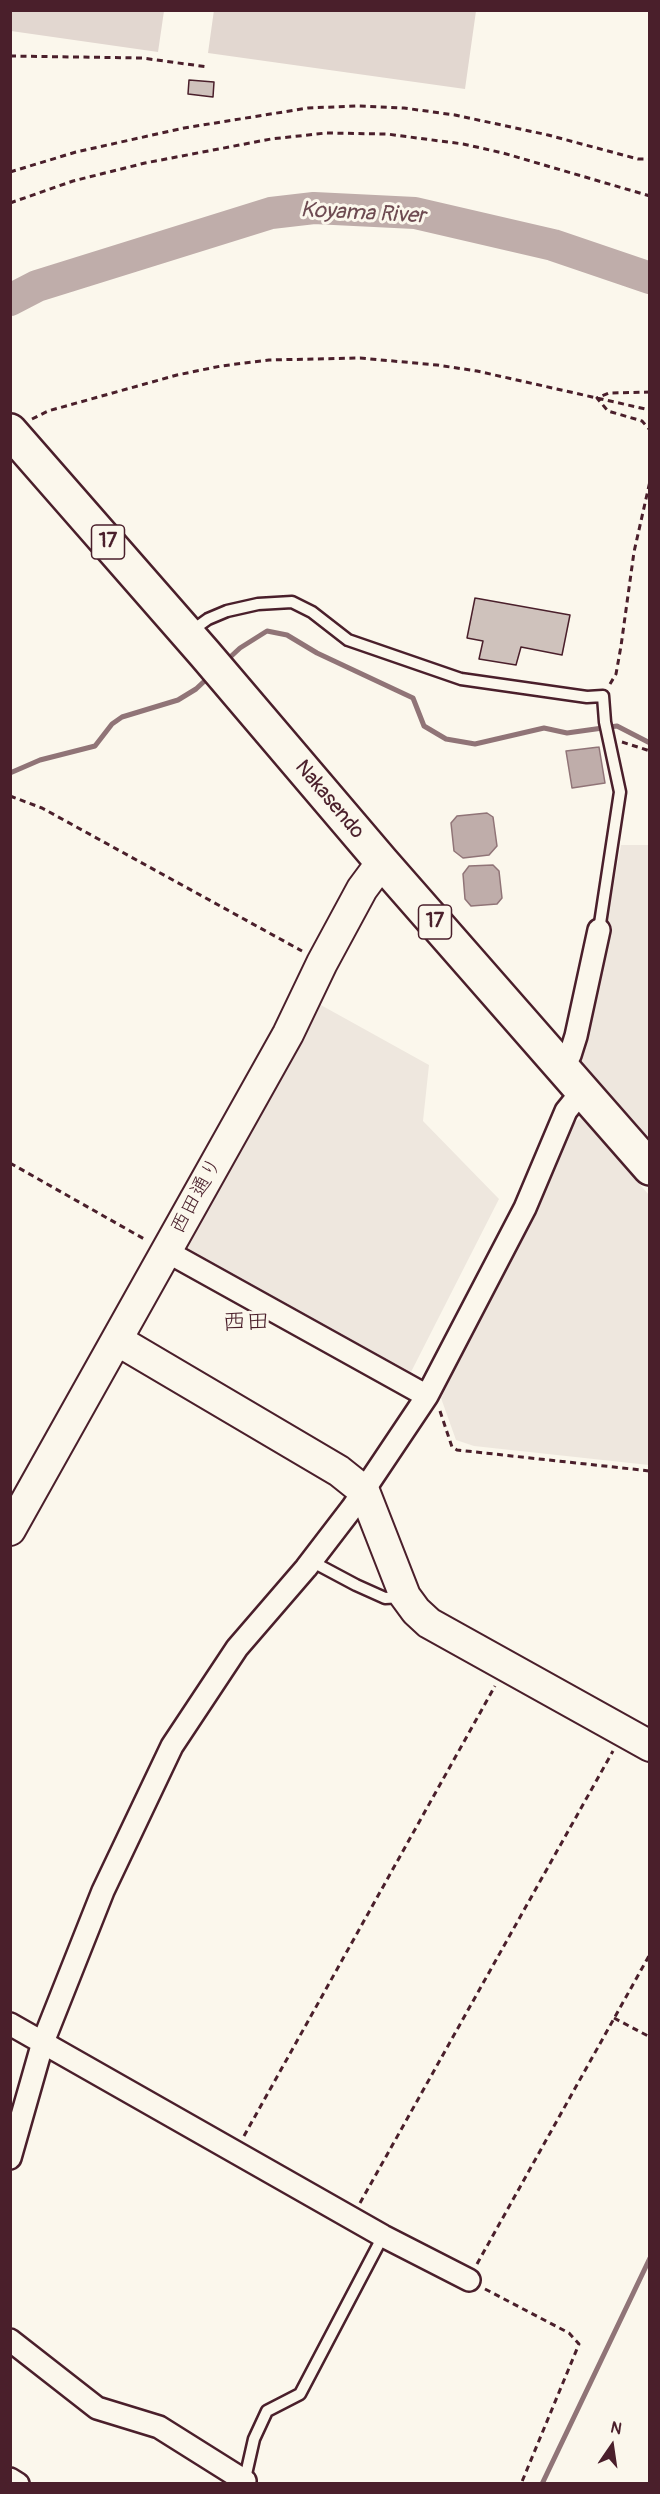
<!DOCTYPE html>
<html>
<head>
<meta charset="utf-8">
<style>
	body { margin:0 }
	#map { position:relative; width:660px; height:2494px; overflow:hidden; background:#fbf7ec; font-family:Pangolin,sans-serif }
	canvas { display:block }
	.frame { position:absolute; inset:0; border:12px solid #4a1f2b; pointer-events:none }
	.north { position:absolute; left:582px; top:2416px; width:60px; height:60px; -webkit-text-stroke:4px #fbf7ec; paint-order:stroke; rotate:13deg; font-size:16px; font-weight:700; line-height:24px; text-align:center; color:#4a1f2b }
	.north::after { content:''; display:block; margin:auto; width:21px; height:27px; background:#4a1f2b; clip-path:polygon(50% 0,100% 100%,50% 72%,0 100%) }
</style>
</head>
<body>
<div id="map">
<canvas width="660" height="2494"></canvas>
<div class="frame"></div>
<div class="north">N</div>
</div>
<script>
const c = document.querySelector('canvas').getContext('2d');
c.lineJoin = 'round';
function fillPath(path, color) { c.fillStyle = color; c.fill(path, 'evenodd'); }
const shape = rows => new Path2D(rows.map(r => 'M' + r).join(''));
function strokePath(path, color, width, dash) { c.strokeStyle = color; c.lineWidth = width; c.lineCap = dash ? 'butt' : 'round'; c.setLineDash(dash || []); c.stroke(path); }
function drawText(font, color, halo, rows, align = 'center') {
  c.font = font + ' Pangolin,"Klee One",sans-serif'; c.lineWidth = 6; c.setLineDash([]); c.textBaseline = 'middle'; c.strokeStyle = halo; c.fillStyle = color; for (const [text, x, y, turn = 0] of rows) {
    c.save(); c.translate(x, y); c.rotate((+turn || 0) * Math.PI / 180); c.textAlign = isNaN(turn) ? turn : align; if (halo) c.strokeText(text, 0, 0); c.fillText(text, 0, 0); c.restore();
  }
}
fillPath(shape([
	[621,845,649,845,649,1140,581,1060],
	[319,1004,429,1065,423,1121,499,1199,411,1372,184,1250],
	[582,1117,649,1195,649,1465,474,1446,456,1440,441,1398,573,1124]
]), '#eee7de');
fillPath(shape([
	[11,10,164,10,164,11,158,52,11,31],
	[214,10,476,11,465,89,208,53]
]), '#e2d7d0');
const water = shape([
	[599,747,605,783,572,788,566,751,599,747],
	[487,813,493,817,497,846,489,855,463,858,454,851,451,823,457,816,487,813],
	[493,865,499,871,502,898,497,904,471,906,465,899,463,874,469,866,493,865]
]);
fillPath(water, '#bfadaa');
strokePath(water, '#907477', 1.5);
strokePath(shape([
	[226,661,240,648,267,631,287,635,317,653,413,698,424,726,446,739,475,744,544,728,567,733,617,726,650,743],
	[10,773,40,760,95,746,112,724,122,717,178,700,196,689,211,675],
	[542,2484,650,2258]
]), '#907477', 5);
strokePath(shape([
	[10,300,37,286,271,213,314,208,415,213,553,245,650,278]
]), '#bfadaa', 32);
const building = shape([
	[189,80,214,82,213,97,188,94,189,80],
	[475,598,570,615,562,655,521,647,516,665,479,659,483,641,467,638,475,598]
]);
fillPath(building, '#cfc2bc');
strokePath(building, '#4a1f2b', 1.5);
const lane = shape([
	[190,632,208,619,227,611,258,604,292,602,312,612,348,640,461,679,587,697,603,696,605,722,620,792,599,930],
	[311,1561,356,1585,385,1598,402,1597],
	[244,2483,254,2439,267,2411,300,2394,383,2236]
]);
const street = shape([
	[563,1067,570,1055,576,1036,599,930],
	[166,1251,427,1396],
	[10,2024,383,2236,469,2280],
	[10,2158,43,2042,103,1891,172,1746,237,1648,306,1568,352,1508,427,1396,525,1208,566,1111,583,1090],
	[10,2340,97,2408,159,2427,245,2481],
	[10,2479,18,2484]
]);
const secondary = shape([
	[117,1340,339,1471,364,1491,405,1596,416,1611,429,1623,650,1746],
	[10,1530,288,1034,322,963,362,889,382,862]
]);
const highway = shape([
	[10,431,205,654,382,862,650,1168]
]);
strokePath(lane, '#4a1f2b', 15);
strokePath(street, '#4a1f2b', 26);
strokePath(secondary, '#4a1f2b', 34);
strokePath(highway, '#4a1f2b', 38);
strokePath(shape([
	[10,56,142,58,208,67],
	[10,172,76,152,184,128,308,108,357,106,404,108,455,115,548,135,638,159,650,159],
	[10,203,73,181,145,163,271,139,326,133,387,134,463,144,503,153,650,196],
	[650,392,609,393,597,398,608,411,642,421,650,430],
	[32,419,48,411,177,375,221,366,269,360,315,359,360,358,437,365,477,371,650,410],
	[610,684,616,674,621,646,634,552,650,481],
	[622,742,650,751],
	[10,796,42,808,302,951],
	[10,1163,146,1240],
	[440,1411,452,1447,457,1450,650,1471],
	[614,2018,650,2037],
	[244,2136,495,1686],
	[360,2203,613,1751],
	[477,2264,650,1954],
	[485,2289,569,2333,579,2344,521,2484]
]), '#4a1f2b', 3, [6, 4.5]);
strokePath(lane, '#fbf7ec', 10);
strokePath(street, '#fbf7ec', 21);
strokePath(secondary, '#fbf7ec', 30);
strokePath(highway, '#fbf7ec', 33);
for (const [x, y, w] of [
	[108,542,33],
	[435,922,33]
]) { const box = new Path2D(); box.roundRect(x - w / 2, y - 17, w, 34, 4.5); c.fillStyle = '#fbf7ec'; c.fill(box); strokePath(box, '#4a1f2b', 1.5); }
drawText('bold 20px', '#4a1f2b', null, [
	["17",108,542],
	["17",435,922]
]);
drawText('21px', '#4a1f2b', '#fbf7ec', [
	["Nakasendo",329,800,50],
	["西田通り",197,1196,-61]
]);
drawText('italic 22px', '#6d4a51', '#fbf7ec', [
	["Koyama River",363,214,3]
]);
drawText('24px', '#4a1f2b', '#fbf7ec', [
	["西田",246,1323]
]);
</script>
</body>
</html>
